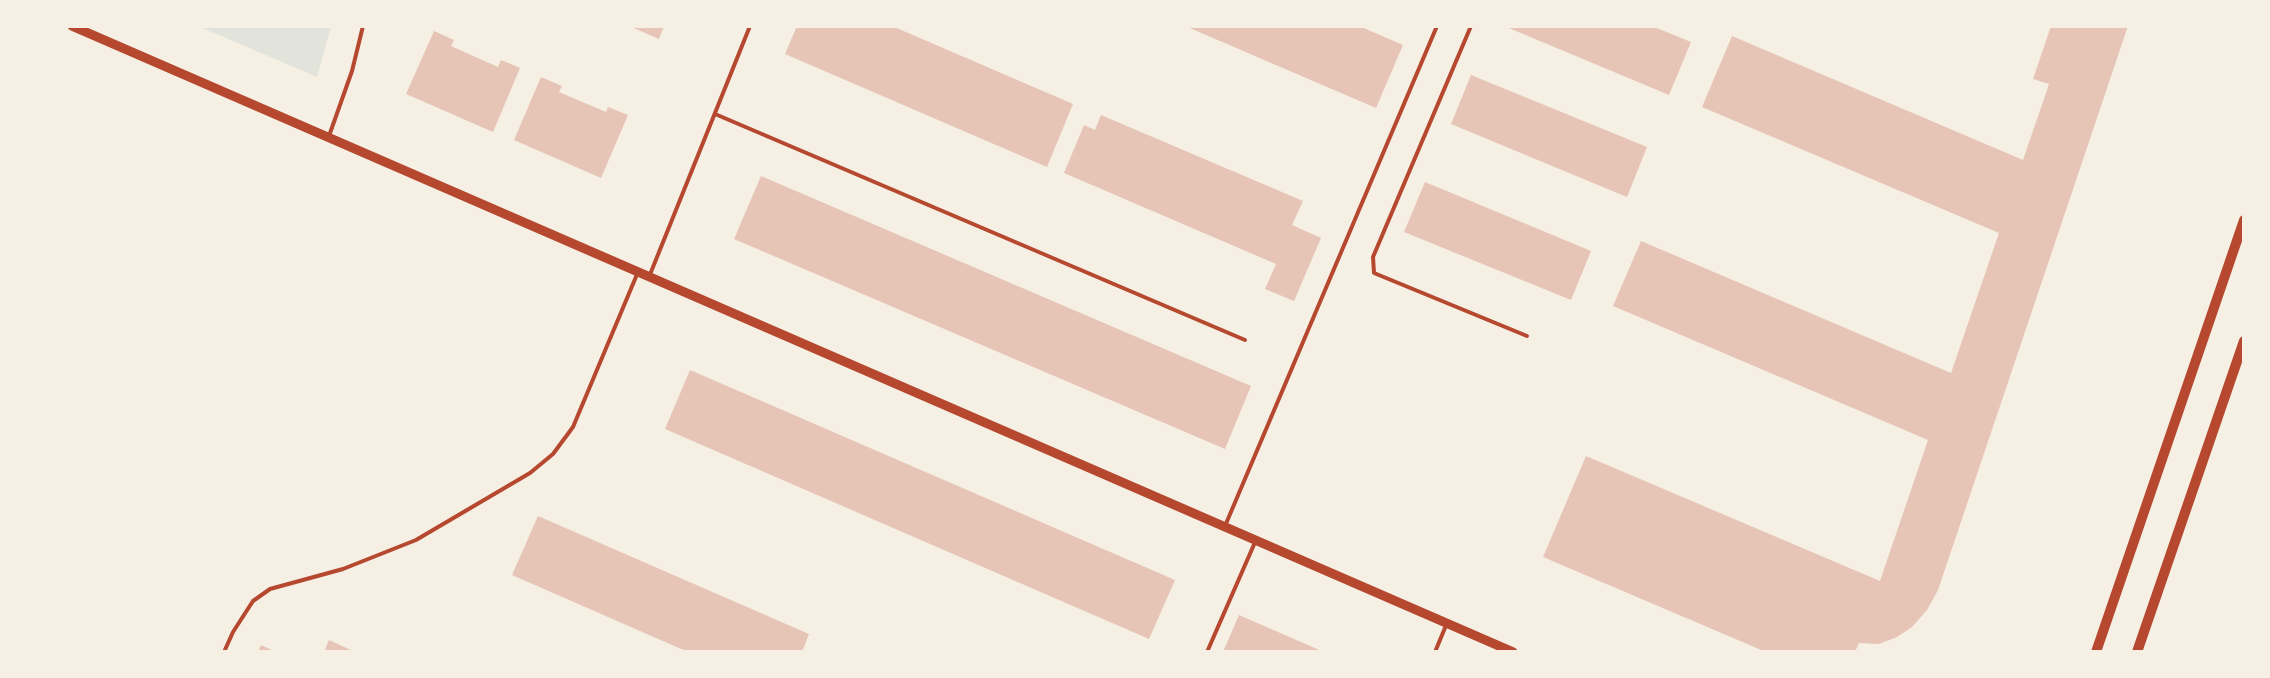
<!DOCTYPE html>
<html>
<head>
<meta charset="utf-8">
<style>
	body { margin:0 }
	#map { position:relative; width:2270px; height:678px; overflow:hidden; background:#f6efe4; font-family:Poppins,sans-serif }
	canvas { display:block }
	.frame { position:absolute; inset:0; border:28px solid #f6efe4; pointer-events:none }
</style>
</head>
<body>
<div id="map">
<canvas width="2270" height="678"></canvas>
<div class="frame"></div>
</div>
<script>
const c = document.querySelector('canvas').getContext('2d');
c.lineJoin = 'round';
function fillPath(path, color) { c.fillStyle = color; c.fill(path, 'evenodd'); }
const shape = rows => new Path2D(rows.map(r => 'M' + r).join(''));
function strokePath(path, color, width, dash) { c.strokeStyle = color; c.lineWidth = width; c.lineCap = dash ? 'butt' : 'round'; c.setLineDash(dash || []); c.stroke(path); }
fillPath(shape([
	[198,26,331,26,317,77]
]), '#e2e4dc');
fillPath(shape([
	[629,26,664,26,659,39],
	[797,26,892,26,1073,104,1047,167,785,54],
	[1185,26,1359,26,1403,45,1376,108],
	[1504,26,1652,26,1691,42,1669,95],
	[2051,26,2128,26,1938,590,1927,610,1912,627,1897,637,1879,644,1859,643,1855,652,1766,652,1543,557,1586,456,1880,581,1928,440,1613,306,1641,241,1951,373,1999,233,1702,107,1732,36,2023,160,2049,84,2033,79],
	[434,31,454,40,451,46,498,67,501,60,520,68,493,132,406,94],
	[1471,75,1647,147,1627,197,1451,124],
	[541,77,562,86,559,92,606,112,608,107,628,115,601,178,514,140],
	[1101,115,1303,201,1292,225,1321,238,1294,301,1265,289,1276,264,1064,173,1084,125,1095,130],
	[761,176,1251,386,1225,449,734,239],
	[1425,182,1591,251,1571,300,1404,232],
	[690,370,1175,580,1149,639,665,429],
	[538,516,809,634,802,652,688,652,512,575],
	[1239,615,1324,652,1223,652],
	[329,640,355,652,324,652],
	[261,645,276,652,258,652]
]), '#e6c5b7');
strokePath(shape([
	[1471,26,1373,257,1374,273,1527,336],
	[715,114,1245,340],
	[329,136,352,71,363,26],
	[649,277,750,26],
	[1225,526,1437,26],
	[224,652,233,632,253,601,270,589,343,569,416,540,530,473,553,454,573,427,638,272],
	[1207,652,1256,540],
	[1435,652,1447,623]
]), '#b5482f', 4);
strokePath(shape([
	[72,26,1513,652]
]), '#b5482f', 9);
strokePath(shape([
	[2096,652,2244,220],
	[2137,652,2244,341]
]), '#b5482f', 10);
</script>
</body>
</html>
